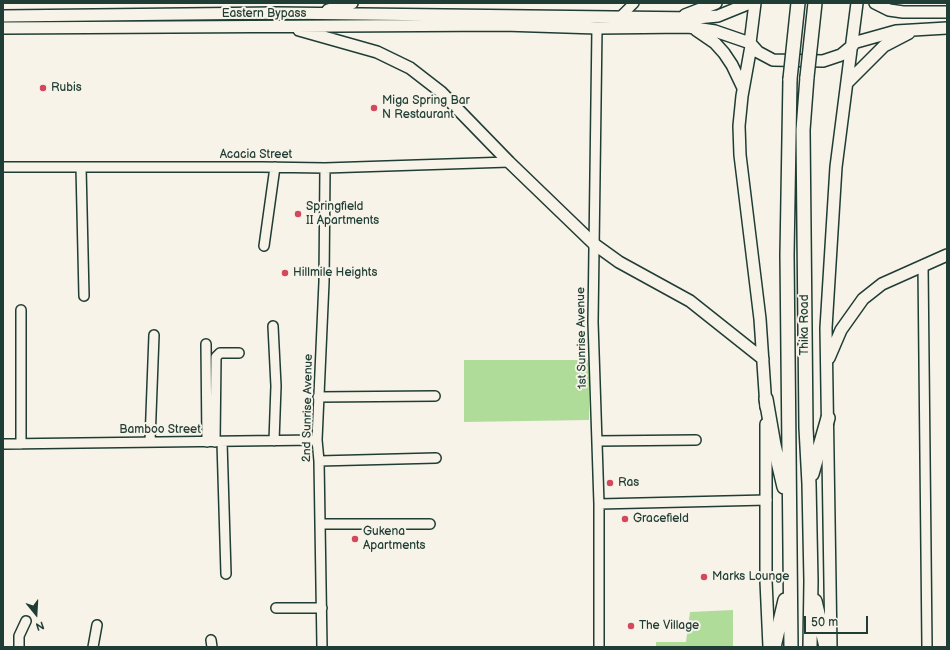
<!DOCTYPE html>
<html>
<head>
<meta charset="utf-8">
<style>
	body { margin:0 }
	#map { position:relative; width:950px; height:650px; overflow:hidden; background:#f7f3e8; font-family:"Balsamiq Sans",sans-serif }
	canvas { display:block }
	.frame { position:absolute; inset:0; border:4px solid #1f3d34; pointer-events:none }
	.north { position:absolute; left:16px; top:594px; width:40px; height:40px; -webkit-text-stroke:3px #f7f3e8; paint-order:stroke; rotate:162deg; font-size:11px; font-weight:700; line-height:16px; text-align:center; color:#1f3d34 }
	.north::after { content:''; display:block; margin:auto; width:14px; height:18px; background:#1f3d34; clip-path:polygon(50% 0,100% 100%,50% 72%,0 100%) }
	.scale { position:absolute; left:804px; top:616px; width:64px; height:18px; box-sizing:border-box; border:2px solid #1f3d34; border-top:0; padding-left:5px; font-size:12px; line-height:14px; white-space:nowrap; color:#1f3d34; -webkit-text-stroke:3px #f7f3e8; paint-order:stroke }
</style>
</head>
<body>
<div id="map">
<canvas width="950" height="650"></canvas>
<div class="frame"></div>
<div class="north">N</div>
<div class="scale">50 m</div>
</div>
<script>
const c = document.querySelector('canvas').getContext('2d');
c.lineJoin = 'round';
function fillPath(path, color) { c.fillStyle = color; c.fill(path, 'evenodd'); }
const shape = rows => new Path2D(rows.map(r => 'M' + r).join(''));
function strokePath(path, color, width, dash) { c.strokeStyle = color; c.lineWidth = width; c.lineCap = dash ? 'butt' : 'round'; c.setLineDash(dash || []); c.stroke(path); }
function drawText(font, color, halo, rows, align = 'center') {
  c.font = font + ' "Balsamiq Sans",sans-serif'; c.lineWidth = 4; c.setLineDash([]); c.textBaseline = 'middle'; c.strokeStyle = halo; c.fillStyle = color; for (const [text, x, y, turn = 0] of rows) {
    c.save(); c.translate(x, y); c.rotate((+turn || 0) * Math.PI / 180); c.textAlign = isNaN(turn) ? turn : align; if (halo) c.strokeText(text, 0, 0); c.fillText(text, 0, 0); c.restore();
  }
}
fillPath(shape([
	[464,360,589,360,589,420,464,422],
	[733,610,733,647,656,647,656,642,686,642,690,612]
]), '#b0dc99');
const minor = shape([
	[620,17,634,3],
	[597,28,593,322,599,504,599,647],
	[3,167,261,167,325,168,509,162],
	[81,167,84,296],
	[264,246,275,167],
	[923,265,927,647],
	[273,326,276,386,274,441],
	[206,344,207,442],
	[318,397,435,396],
	[150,441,154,335],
	[597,441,696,440],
	[215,442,216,357,220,353,239,353],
	[222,442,226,574],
	[3,444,317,440],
	[21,444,21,310],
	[319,461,436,458],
	[599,504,767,500],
	[321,524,430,524],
	[276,608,322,608],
	[211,640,212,647],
	[19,647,19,636,26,621],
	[93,647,97,625],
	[322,647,319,461,317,440,324,282,325,168]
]);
const major = shape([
	[755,3,750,43,758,52,773,60,823,61,841,55,853,45],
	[875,3,889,10,903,12,947,12],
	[328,10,352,3],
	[685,15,716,3],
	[3,16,277,13,697,18,718,16,750,3],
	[3,28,504,25,597,28,688,27,715,31,750,43],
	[299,30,377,52,410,68,441,92,509,162,594,244,619,262,690,301,763,359],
	[696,30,715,43,724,53,732,65,743,88],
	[853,43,896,31,947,28],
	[751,46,742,96,739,126,740,155,760,319,766,407],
	[847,83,884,46,909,33],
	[829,358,841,330,863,299,882,284,947,255],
	[766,424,766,581,769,647],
	[831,647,826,328,836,167,857,3]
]);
const highway = shape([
	[807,77,803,130,806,428,809,484,811,581,810,647],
	[790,79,787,255,791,647],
	[766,399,774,445,784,487],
	[812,474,828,418],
	[815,601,826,647],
	[774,647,785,600]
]);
strokePath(minor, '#1f3d34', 12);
strokePath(major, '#1f3d34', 14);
strokePath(highway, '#1f3d34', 16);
strokePath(minor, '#f7f3e8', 9);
strokePath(major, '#f7f3e8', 11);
strokePath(highway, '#f7f3e8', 13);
const highwayBridge = shape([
	[807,77,815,3],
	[790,79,798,3]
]);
strokePath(highwayBridge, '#1f3d34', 16, []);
strokePath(highwayBridge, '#f7f3e8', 13);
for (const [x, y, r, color] of [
	[43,88,4,"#d1495b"],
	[374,108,4,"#d1495b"],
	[298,214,4,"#d1495b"],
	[285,273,4,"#d1495b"],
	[610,483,4,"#d1495b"],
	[625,519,4,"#d1495b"],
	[355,539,4,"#d1495b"],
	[704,577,4,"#d1495b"],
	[631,626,4,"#d1495b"]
]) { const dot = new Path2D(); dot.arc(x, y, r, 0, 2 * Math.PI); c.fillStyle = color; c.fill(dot); strokePath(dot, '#f7f3e8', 1.5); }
drawText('12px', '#1f3d34', '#f7f3e8', [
	["Eastern Bypass",264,14],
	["Acacia Street",256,155],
	["Thika Road",805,325,-90],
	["1st Sunrise Avenue",582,338,-91],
	["2nd Sunrise Avenue",308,408,-89],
	["Bamboo Street",160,430]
]);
drawText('12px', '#1f3d34', '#f7f3e8', [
	["Rubis",51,88],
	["Miga Spring Bar",382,101],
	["N Restaurant",382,115],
	["Springfield",306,207],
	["II Apartments",306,221],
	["Hillmile Heights",293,273],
	["Ras",618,483],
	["Gracefield",633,519],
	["Gukena",363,532],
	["Apartments",363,546],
	["Marks Lounge",712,577],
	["The Village",639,626]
], 'left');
</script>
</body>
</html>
